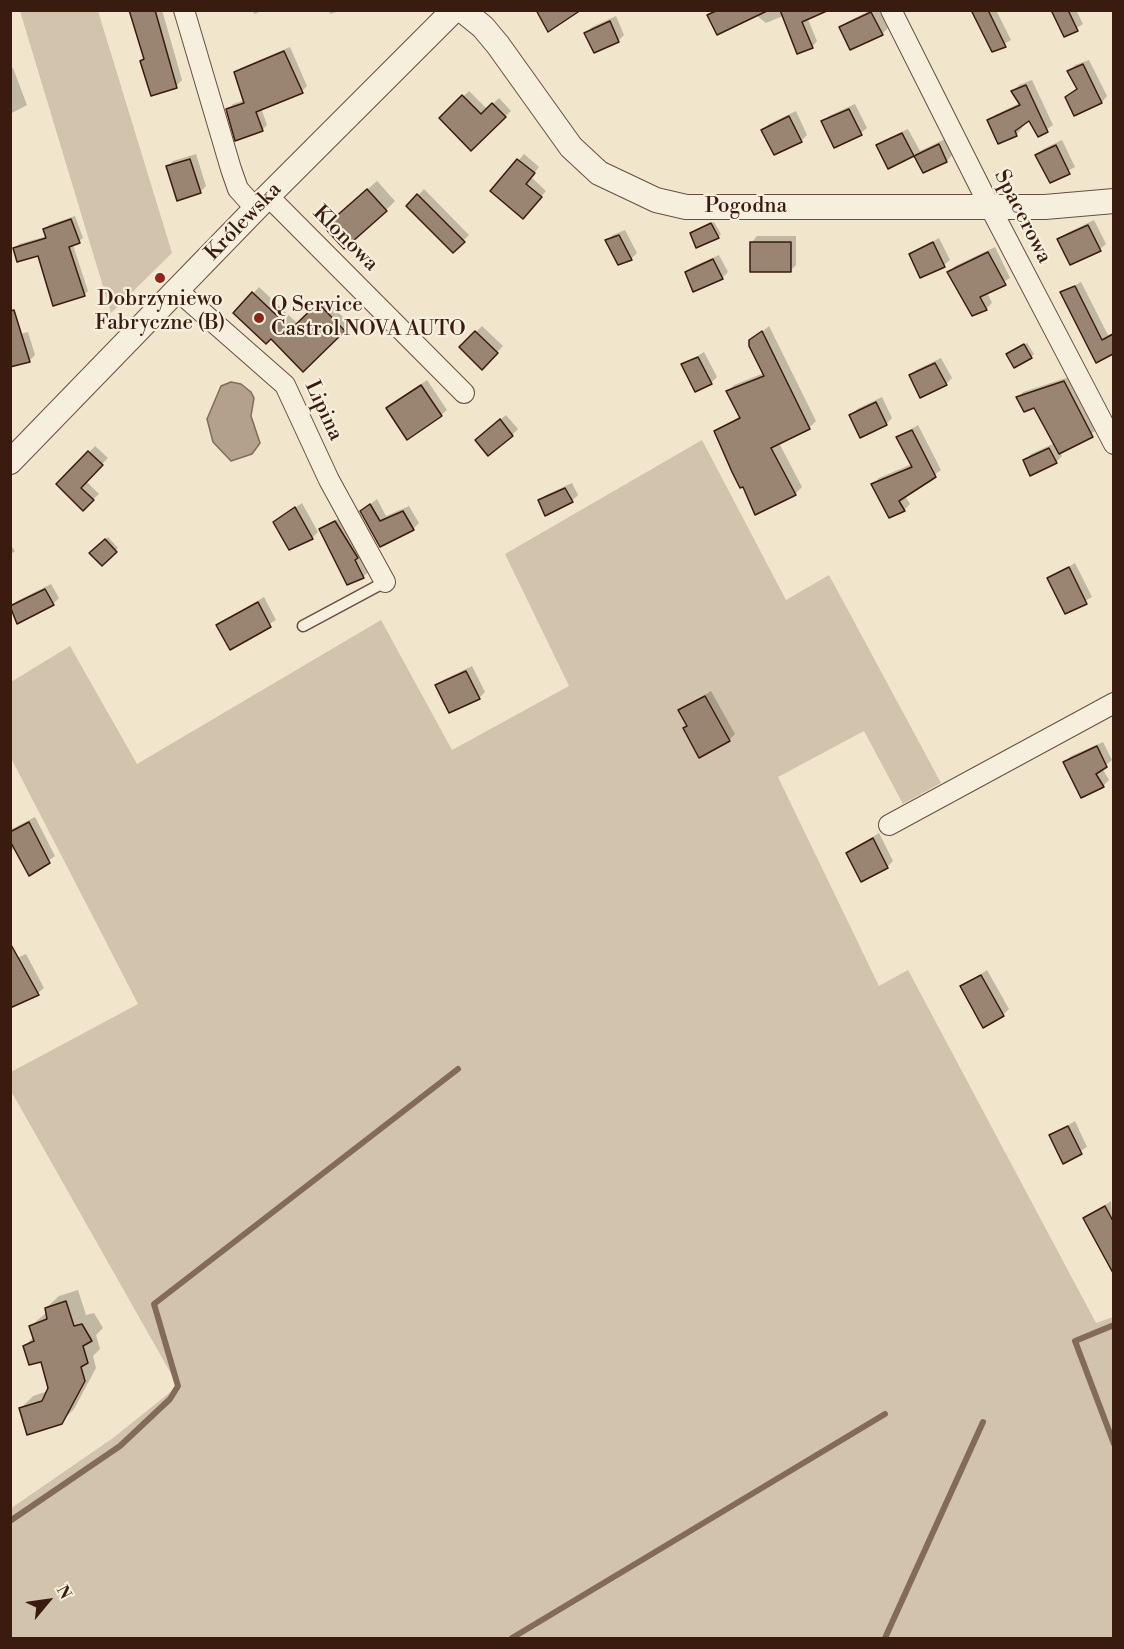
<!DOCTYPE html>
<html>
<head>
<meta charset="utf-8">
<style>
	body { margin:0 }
	#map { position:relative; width:1124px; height:1649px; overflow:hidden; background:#f1e6cc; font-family:"Libre Bodoni",serif }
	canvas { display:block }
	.frame { position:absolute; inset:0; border:12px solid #3a1b10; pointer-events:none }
	.north { position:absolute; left:18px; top:1571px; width:60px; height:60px; -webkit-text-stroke:4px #f6efde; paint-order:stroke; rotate:61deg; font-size:16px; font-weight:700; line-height:24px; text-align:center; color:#3a1b10 }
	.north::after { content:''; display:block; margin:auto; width:21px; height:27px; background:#3a1b10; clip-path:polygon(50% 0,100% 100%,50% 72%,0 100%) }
</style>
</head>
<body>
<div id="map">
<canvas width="1124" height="1649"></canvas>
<div class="frame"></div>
<div class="north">N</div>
</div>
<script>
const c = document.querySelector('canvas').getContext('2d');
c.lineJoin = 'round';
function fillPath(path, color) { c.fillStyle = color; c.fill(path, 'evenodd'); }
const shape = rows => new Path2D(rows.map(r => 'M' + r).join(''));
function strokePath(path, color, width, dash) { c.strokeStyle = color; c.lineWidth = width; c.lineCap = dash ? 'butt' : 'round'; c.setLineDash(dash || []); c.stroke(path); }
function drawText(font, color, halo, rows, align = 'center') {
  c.font = font + ' "Libre Bodoni",serif'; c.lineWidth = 4.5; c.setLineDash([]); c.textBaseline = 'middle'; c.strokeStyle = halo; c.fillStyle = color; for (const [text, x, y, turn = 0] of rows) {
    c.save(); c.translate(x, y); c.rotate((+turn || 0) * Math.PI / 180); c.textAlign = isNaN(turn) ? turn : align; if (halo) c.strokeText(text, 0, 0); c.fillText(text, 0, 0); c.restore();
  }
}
fillPath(shape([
	[20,11,98,11,172,253,111,313],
	[702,440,786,600,829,575,941,783,903,804,864,731,778,777,879,986,908,970,1096,1323,1113,1317,1113,1638,11,1638,10,1509,113,1438,178,1386,11,1091,11,1072,138,1004,11,758,11,682,70,646,137,764,381,620,452,750,569,686,505,554]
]), '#d2c3ac');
const water = shape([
	[231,382,241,384,251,392,254,398,251,416,260,443,252,454,231,461,213,442,207,419,221,386,231,382]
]);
fillPath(water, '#b3a18c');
strokePath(water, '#836b5a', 1.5);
fillPath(shape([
	[131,10,162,10,182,80,176,86,145,58],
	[253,10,265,10,254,14],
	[329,10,343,10,330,14],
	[712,10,808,10,807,17,817,41,812,47,783,16,766,23,756,15,709,16],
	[871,10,879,10,888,28,882,34,841,28,847,22],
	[973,10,996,10,1011,40,992,51],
	[1052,10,1076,10,1083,24,1065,35],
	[616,16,624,35,618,41,586,33,592,27],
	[290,47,307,86,302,91,261,108,267,125,262,130,228,110,233,104,245,100,235,73,241,68],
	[1089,60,1107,96,1102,102,1075,114,1067,98,1078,88,1069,71,1075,65],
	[13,68,27,105,10,114,10,69],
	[1032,80,1053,125,1039,135,1029,119,1017,134,999,142,989,120,995,115,1020,103,1013,91,1019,85],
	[469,91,487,109,499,98,511,111,471,149,441,118],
	[855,104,867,128,861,133,823,122,829,116],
	[796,111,807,135,801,141,763,130,769,124],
	[908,129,920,151,945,139,952,155,947,161,924,171,915,154,888,167,878,146,884,140],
	[1062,140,1075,167,1050,181,1037,155,1043,149],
	[196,154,206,186,200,192,168,166,173,161],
	[524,154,539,167,531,177,546,191,529,211,492,191],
	[377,181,395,201,386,210,335,218],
	[424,189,469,235,453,251,408,206],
	[75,216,83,238,73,245,88,291,84,295,39,254,15,248,19,244,47,236,45,229,49,225],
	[1094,220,1106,244,1100,249,1059,240,1065,234],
	[714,222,721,234,718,237,691,233],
	[625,230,637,253,631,259,607,241,613,235],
	[757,236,796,236,796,265,790,271,752,242],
	[939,238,950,260,944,265,911,254],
	[995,247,1010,278,987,292,992,303,986,309,949,272,955,266],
	[719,255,728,272,722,278,686,273,692,267],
	[1081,282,1108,335,1114,333,1114,353,1097,361,1062,293],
	[259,287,298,324,325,299,350,324,303,370,271,337,235,313],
	[482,326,503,346,482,368,461,347],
	[769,326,816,421,809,428,779,443,802,487,795,494,716,431,740,416,728,391,734,385,764,373,751,341],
	[28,332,35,355,30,360,10,366,10,337],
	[1027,343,1034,354,1031,357,1011,352],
	[704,352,717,377,711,383,683,365],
	[941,358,952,378,946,384,910,375,916,370],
	[1069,377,1097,430,1060,452,1062,456,1057,461,1031,474,1025,460,1031,454,1055,443,1035,406,1018,397,1023,392],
	[427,380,447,410,441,415,388,408],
	[882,397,892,418,886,424,851,415,857,409],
	[506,415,518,429,512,435,483,434],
	[918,425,941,470,905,496,910,504,904,510,873,484,879,478,912,464,898,437],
	[95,446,108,458,86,481,99,494,83,509,58,484],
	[572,483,578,495,572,501,540,501,546,495],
	[377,499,386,516,409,506,419,523,413,529,380,545,362,511],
	[302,503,318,532,312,538,275,522],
	[341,517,369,571,363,577,321,529],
	[108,537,118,548,102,564,91,553],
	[10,544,15,551,10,555],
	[1075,563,1092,597,1066,612,1049,579],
	[51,584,59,598,53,604,11,606,17,601],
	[264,597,276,620,231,648,218,625],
	[472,666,485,692,479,698,437,686,443,680],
	[711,691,735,734,729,740,688,725,680,711],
	[1103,742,1112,760,1102,768,1109,780,1103,786,1065,762,1071,756],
	[35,817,55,856,29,874,16,848,10,851,10,830],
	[879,833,893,861,887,867,848,853],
	[26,954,44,988,38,993,13,1005,10,961],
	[987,970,1009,1009,1003,1015,962,987],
	[1075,1121,1087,1147,1063,1162,1051,1136],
	[1111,1201,1114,1249,1105,1254,1085,1219],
	[78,1290,86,1315,94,1313,103,1328,96,1335,100,1349,93,1356,96,1368,74,1409,61,1422,21,1408,33,1396,48,1391,50,1388,42,1360,24,1346,34,1337,31,1326,47,1312,46,1308,59,1296]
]), '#0003');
strokePath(shape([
	[1114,1325,1075,1341,1114,1444],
	[10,1521,120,1446,170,1399,178,1386,154,1304,458,1069],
	[512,1638,885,1414],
	[885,1638,983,1422]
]), '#836b5a', 6);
const building = shape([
	[129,10,155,10,177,88,151,96,140,61,144,59,129,10],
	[536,10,581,10,548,32,536,10],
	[718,10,769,10,717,35,707,15,718,10],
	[780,10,829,10,802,22,813,48,797,54,780,10],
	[971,10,988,10,1006,47,992,52,971,10],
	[1051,10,1068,10,1078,31,1064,37,1051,10],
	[871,12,883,35,850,50,839,27,871,12],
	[610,21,619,42,594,53,584,33,610,21],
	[284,51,303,93,256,112,263,131,235,141,226,109,244,103,234,72,284,51],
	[1083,64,1102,103,1074,116,1065,97,1077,89,1067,71,1083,64],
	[1026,85,1048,132,1038,137,1029,121,1015,131,1017,136,998,144,987,120,1020,105,1011,91,1026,85],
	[462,95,481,114,492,103,506,117,471,151,439,118,462,95],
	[849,109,862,135,834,148,821,121,849,109],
	[789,116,802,142,774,155,761,130,789,116],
	[902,133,914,156,888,169,876,145,902,133],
	[939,144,947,162,923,173,914,156,939,144],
	[1056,145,1070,174,1050,183,1035,155,1056,145],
	[190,159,201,193,177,201,166,166,190,159],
	[517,159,535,173,526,184,542,197,523,219,490,191,517,159],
	[367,189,387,211,344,249,324,227,367,189],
	[417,194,465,242,453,253,406,206,417,194],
	[71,219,80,243,69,247,85,296,53,306,38,256,17,262,13,248,46,238,43,229,71,219],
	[711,223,719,238,696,248,690,233,711,223],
	[1088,225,1101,251,1070,265,1057,239,1088,225],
	[619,235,632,260,618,265,605,240,619,235],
	[750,242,791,242,791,272,750,272,750,242],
	[933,242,945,267,920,278,909,254,933,242],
	[988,252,1006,285,980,297,987,310,972,316,947,272,988,252],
	[713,259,723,279,693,292,685,272,713,259],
	[1075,286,1102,340,1113,334,1113,354,1096,363,1060,292,1075,286],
	[252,292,291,329,318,303,345,331,303,372,271,339,266,344,233,313,252,292],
	[14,310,30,362,10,367,10,311,14,310],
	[475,331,498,353,482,370,459,347,475,331],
	[762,331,810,429,771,448,796,495,755,515,743,487,740,488,732,472,714,431,740,418,726,391,764,376,749,346,749,340,762,331],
	[1024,344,1032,358,1014,368,1006,354,1024,344],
	[698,357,712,384,695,392,681,364,698,357],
	[935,363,947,385,920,398,909,375,935,363],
	[1064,381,1093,437,1059,454,1034,408,1024,412,1016,397,1064,381],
	[421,385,442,416,407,440,386,408,421,385],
	[876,402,887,425,860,438,849,415,876,402],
	[500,419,513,436,488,456,475,440,500,419],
	[912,430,936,477,899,501,905,511,889,518,871,484,912,467,896,437,912,430],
	[1049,448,1057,463,1030,476,1023,460,1049,448],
	[88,451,103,465,81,488,94,500,83,511,56,484,88,451],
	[565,488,573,502,545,516,538,500,565,488],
	[370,504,380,521,403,511,414,530,380,547,360,511,370,504],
	[295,507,313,539,289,550,273,522,295,507],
	[335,521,358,558,355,560,364,578,347,585,319,529,335,521],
	[105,539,117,552,102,566,89,553,105,539],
	[1069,567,1087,604,1065,614,1047,578,1069,567],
	[45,589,54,605,17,624,10,606,45,589],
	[258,602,271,627,230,650,216,625,258,602],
	[466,671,480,699,449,713,435,685,466,671],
	[705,696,730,741,699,758,683,728,687,726,678,710,705,696],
	[1097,746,1107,767,1096,774,1104,787,1081,798,1063,762,1097,746],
	[29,822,50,863,29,876,10,841,10,832,29,822],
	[873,838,888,868,861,882,846,853,873,838],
	[10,943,39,995,10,1008,10,943],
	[981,975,1004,1016,983,1028,960,986,981,975],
	[1068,1126,1082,1154,1063,1164,1049,1135,1068,1126],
	[1105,1206,1113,1221,1113,1273,1083,1218,1105,1206],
	[66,1301,74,1326,82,1324,92,1341,83,1346,88,1363,81,1367,85,1381,62,1424,27,1435,19,1408,42,1401,48,1388,41,1362,29,1365,23,1346,34,1341,29,1326,47,1319,45,1308,66,1301]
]);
fillPath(building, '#998572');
strokePath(building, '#3a1b10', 1.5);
const service = shape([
	[303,626,385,582]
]);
const minor = shape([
	[184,10,231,169,238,189,256,209],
	[891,10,990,207,1114,444],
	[268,196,464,393],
	[178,291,285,385,329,480,385,582],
	[889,825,1114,703]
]);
const tertiary = shape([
	[462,10,483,27,498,45,571,147,599,173,656,200,686,207,1045,207,1114,201],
	[10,462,268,196,454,10]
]);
strokePath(service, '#684e3f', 13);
strokePath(minor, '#684e3f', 22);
strokePath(tertiary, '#684e3f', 26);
strokePath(service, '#f6efde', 10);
strokePath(minor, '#f6efde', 20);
strokePath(tertiary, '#f6efde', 24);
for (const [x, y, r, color] of [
	[160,278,6,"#8f2418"],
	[259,318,6,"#8f2418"]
]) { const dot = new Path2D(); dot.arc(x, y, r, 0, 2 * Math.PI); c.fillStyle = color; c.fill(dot); strokePath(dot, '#f6efde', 2); }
drawText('21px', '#3a1b10', '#f6efde', [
	["Pogodna",746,207],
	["Spacerowa",1022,217,63],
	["Królewska",244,222,-46],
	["Klonowa",345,239,45],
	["Lipina",323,411,65]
]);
drawText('21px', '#3a1b10', '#f6efde', [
	["Dobrzyniewo",160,300],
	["Fabryczne (B)",160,324],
	["Q Service",271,306,"left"],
	["Castrol NOVA AUTO",271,330,"left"]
]);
</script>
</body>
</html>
